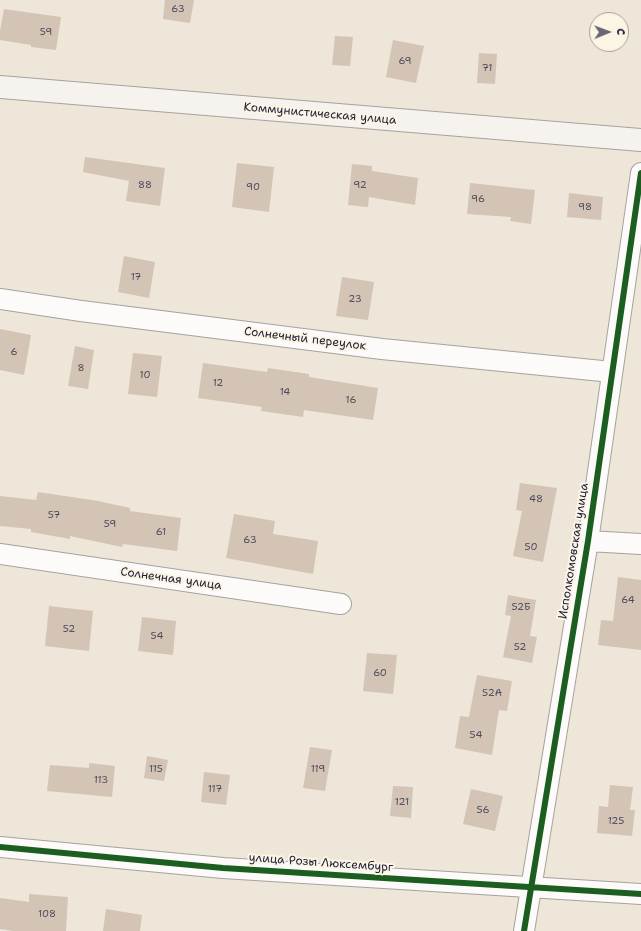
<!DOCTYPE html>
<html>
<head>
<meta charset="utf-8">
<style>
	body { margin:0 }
	#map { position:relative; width:641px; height:931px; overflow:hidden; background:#ede6d9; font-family:"Shantell Sans",sans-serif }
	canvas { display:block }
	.north { position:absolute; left:589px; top:12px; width:40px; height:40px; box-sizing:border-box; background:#fcf5e5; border:1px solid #a5a1a1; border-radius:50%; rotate:89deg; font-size:11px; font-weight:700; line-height:16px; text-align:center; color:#22223b }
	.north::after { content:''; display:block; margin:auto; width:14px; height:18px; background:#696772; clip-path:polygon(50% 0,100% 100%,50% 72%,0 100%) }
</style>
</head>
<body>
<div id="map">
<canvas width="641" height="931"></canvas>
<div class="north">С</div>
</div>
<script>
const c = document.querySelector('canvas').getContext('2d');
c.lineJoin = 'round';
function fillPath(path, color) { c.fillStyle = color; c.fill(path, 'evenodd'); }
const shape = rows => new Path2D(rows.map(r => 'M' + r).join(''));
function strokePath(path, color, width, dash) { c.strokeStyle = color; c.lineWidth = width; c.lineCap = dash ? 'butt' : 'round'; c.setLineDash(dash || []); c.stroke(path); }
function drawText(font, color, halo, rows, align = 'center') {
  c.font = font + ' "Shantell Sans",sans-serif'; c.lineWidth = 4; c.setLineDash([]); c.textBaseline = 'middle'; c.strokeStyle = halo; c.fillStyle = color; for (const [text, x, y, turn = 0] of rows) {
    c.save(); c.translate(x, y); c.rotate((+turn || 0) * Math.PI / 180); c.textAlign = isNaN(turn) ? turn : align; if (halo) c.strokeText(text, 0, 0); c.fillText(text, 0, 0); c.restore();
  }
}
fillPath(shape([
	[165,0,194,0,190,23,163,19],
	[4,9,61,17,56,50,31,47,31,45,0,40,0,31],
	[335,36,353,37,350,66,332,65],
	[393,40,424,46,416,83,386,77],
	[479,53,497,54,495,84,477,83],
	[85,157,165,168,160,206,126,201,129,181,83,172],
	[237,163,274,167,269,212,232,207],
	[352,164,372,166,372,171,418,178,415,205,369,197,368,207,348,205],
	[470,183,535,190,531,224,510,221,511,217,467,214],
	[569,193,603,197,601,220,567,217],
	[124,256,155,262,149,298,118,292],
	[342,277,374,282,368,320,336,316],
	[0,329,31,335,24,375,0,370],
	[75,346,94,350,88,389,68,386],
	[133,353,162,356,157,397,128,394],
	[203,363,267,372,268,368,309,374,309,377,378,388,373,420,304,410,303,417,261,411,262,407,198,398],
	[520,483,557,488,543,562,513,556,522,511,516,510],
	[38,492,98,501,130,508,130,511,181,518,177,551,123,544,122,547,70,536,70,539,31,532,31,529,0,526,0,496,36,500],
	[234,514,275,521,273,534,318,541,313,574,226,558],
	[618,577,641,580,641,650,598,645,601,620,613,621],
	[508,595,536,600,530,636,537,637,532,663,503,657,511,616,505,615],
	[49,606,93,611,89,651,45,646],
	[142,617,176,621,173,655,138,651],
	[367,653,397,655,393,694,363,691],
	[477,675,512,681,507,711,499,710,492,755,455,748,460,716,469,717],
	[310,747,332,750,325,791,303,788],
	[147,756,168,760,164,781,144,778],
	[89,763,115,766,112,797,47,791,50,765,89,768],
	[204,772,230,775,226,805,201,802],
	[610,785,633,787,630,810,635,810,632,836,597,833,599,806,608,807],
	[393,786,413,787,411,818,390,816],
	[471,789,503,796,495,831,463,824],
	[29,894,68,897,66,931,13,931,0,929,0,898,29,902],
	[106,909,142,915,140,931,103,931]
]), '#d4c4b6');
const street = shape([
	[0,299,81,311,382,349,612,372],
	[588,541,641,544],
	[0,554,341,604],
	[0,847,223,868,641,894],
	[524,931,588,541,641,173]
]);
const secondary = shape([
	[0,87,641,140]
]);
strokePath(street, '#a6a29e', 22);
strokePath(secondary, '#a6a29e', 24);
strokePath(street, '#fcfbf9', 20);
strokePath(secondary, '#f6f3ee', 22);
strokePath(shape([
	[0,847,223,868,641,894],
	[524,931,588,541,641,173]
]), '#1b5e20', 6);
drawText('10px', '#4e4a5a', null, [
	["63",178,9],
	["59",46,32],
	["69",405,61],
	["71",487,68],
	["88",145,185],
	["92",360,185],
	["90",253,187],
	["96",478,199],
	["98",585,207],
	["17",136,277],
	["23",355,299],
	["6",14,352],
	["8",81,368],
	["10",145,375],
	["12",218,383],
	["14",285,392],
	["16",351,400],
	["48",536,499],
	["57",54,515],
	["59",110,524],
	["61",161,532],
	["63",250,540],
	["50",531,547],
	["64",628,600],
	["52Б",521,607],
	["52",69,629],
	["54",157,636],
	["52",520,647],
	["60",380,673],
	["52А",492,693],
	["54",476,735],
	["115",156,769],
	["119",318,769],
	["113",101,780],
	["117",215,789],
	["121",402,802],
	["56",483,810],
	["125",616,821],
	["108",47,914]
]);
drawText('12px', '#22223b', '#fcf5e5', [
	["Коммунистическая улица",320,114,5],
	["Солнечный переулок",305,339,7],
	["Исполкомовская улица",574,551,-81],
	["Солнечная улица",171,579,8],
	["улица Розы Люксембург",321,863,4]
]);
</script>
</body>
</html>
